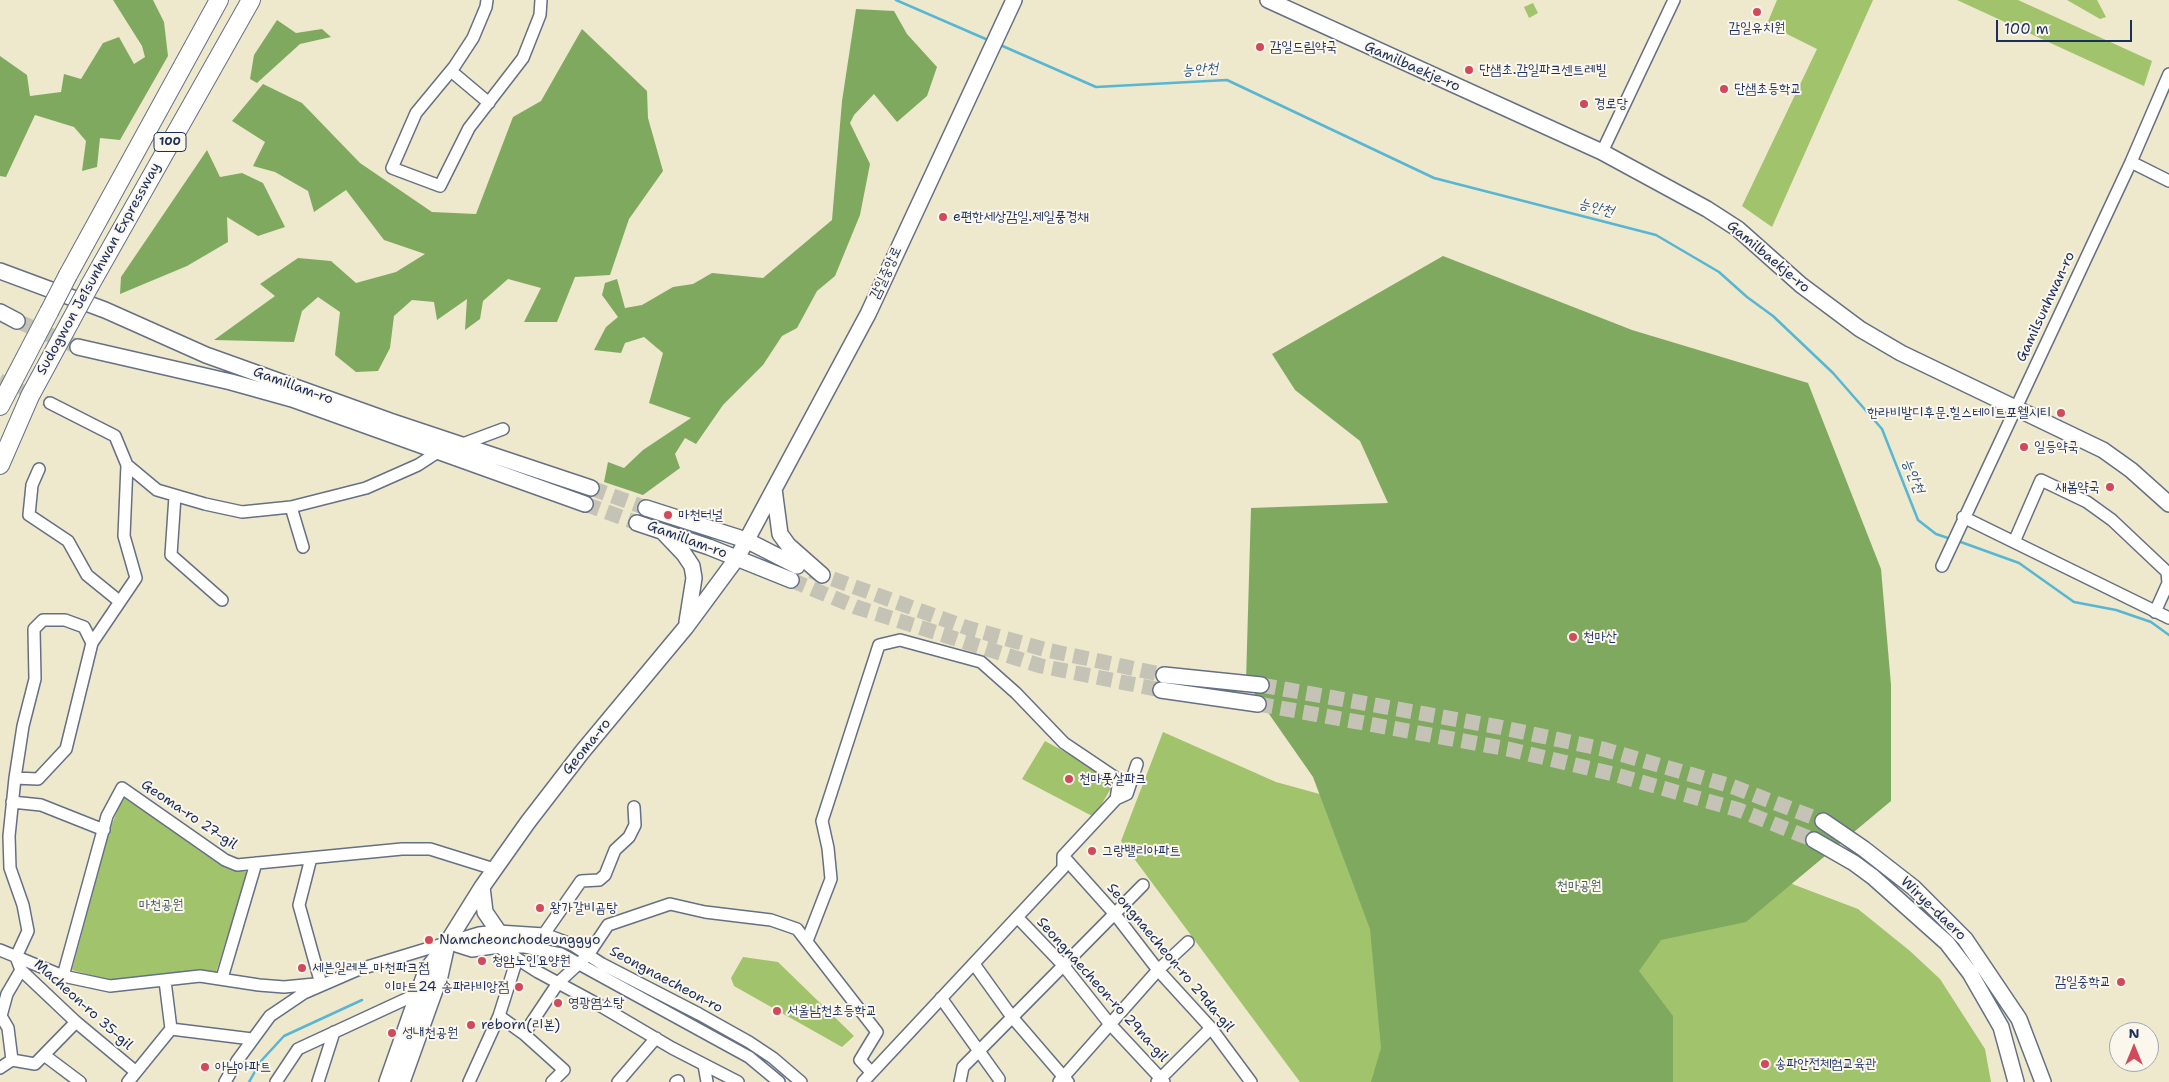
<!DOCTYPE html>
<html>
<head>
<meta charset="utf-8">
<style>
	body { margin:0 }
	#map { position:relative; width:2169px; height:1082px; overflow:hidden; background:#eee8cc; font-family:"Shantell Sans",sans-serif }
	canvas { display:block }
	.north { position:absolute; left:2109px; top:1022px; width:50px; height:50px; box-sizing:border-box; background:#fbf7ec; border:1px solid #a1a7b3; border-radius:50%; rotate:0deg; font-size:14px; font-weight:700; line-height:20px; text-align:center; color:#1b2f5e }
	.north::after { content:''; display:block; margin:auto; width:18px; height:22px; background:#d1495b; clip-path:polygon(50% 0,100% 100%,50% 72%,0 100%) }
	.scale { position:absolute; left:1996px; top:20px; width:136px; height:22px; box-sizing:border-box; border:2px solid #1b2f5e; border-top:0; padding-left:6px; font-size:15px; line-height:18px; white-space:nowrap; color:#1b2f5e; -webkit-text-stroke:4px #fbf7ec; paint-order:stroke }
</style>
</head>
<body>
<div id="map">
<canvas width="2169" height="1082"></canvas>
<div class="north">N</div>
<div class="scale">100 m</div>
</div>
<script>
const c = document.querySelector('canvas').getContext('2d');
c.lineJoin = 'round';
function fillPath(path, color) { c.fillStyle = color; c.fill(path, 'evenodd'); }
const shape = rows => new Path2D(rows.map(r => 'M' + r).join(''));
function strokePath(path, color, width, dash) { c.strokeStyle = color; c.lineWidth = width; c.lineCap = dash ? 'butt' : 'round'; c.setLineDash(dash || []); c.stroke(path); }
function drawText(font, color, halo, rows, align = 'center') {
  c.font = font + ' "Shantell Sans","Poor Story",sans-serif'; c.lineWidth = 4; c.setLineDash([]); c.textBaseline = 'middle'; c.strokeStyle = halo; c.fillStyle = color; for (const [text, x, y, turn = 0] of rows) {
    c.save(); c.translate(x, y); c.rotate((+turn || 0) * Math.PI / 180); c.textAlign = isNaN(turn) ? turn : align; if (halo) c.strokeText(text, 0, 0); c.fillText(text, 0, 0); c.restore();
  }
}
fillPath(shape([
	[1777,0,1873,0,1772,227,1742,206,1817,49,1767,24],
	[1957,0,2018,0,2152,61,2144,86],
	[2067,0,2097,0,2106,17,2100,19],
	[1533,3,1538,13,1529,18,1524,7],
	[1163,732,1276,782,1381,811,1779,879,1858,909,1910,951,1940,979,1985,1049,1991,1082,1300,1082,1121,841],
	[1045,741,1116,780,1094,817,1022,779],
	[123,797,229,869,248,872,216,972,171,973,108,980,72,970,110,829],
	[743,957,778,962,854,1036,842,1047,734,986,731,978]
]), '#a0c36c');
fillPath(shape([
	[113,0,153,0,164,22,168,56,120,140,100,138,97,167,82,171,86,141,74,127,35,115,6,177,0,176,0,56,27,75,30,96,61,92,64,74,81,79,103,43,119,37,134,64,145,57,142,46],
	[856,9,894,11,907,34,937,67,927,96,897,122,874,94,854,115,850,123,870,164,860,215,835,276,817,291,797,328,782,336,763,365,723,405,696,444,685,438,675,454,680,468,643,495,604,482,608,462,624,468,643,450,691,418,649,403,663,353,644,337,625,343,621,353,594,350,606,327,618,317,602,295,605,283,617,279,625,308,642,305,673,287,693,284,712,273,763,278,832,220,842,101],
	[277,20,296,33,322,29,331,37,300,44,257,83,250,79,254,55],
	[582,29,647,91,648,118,663,171,629,219,610,275,575,277,557,322,524,322,541,288,508,279,483,301,480,319,465,330,467,299,437,320,434,302,412,300,394,316,390,348,378,371,356,372,335,355,340,312,318,297,302,311,294,342,214,340,275,296,260,284,298,258,331,261,356,283,396,272,425,254,384,240,346,190,314,212,308,191,275,172,253,166,265,142,232,121,263,84,302,103,360,163,432,212,476,214,513,117,541,101],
	[207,150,220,177,242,173,263,183,285,227,258,236,227,217,228,242,187,266,120,294,121,277],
	[1443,256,1632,330,1808,383,1881,569,1891,685,1891,801,1746,922,1661,940,1639,971,1673,1016,1673,1082,1371,1082,1381,1048,1370,929,1313,777,1246,681,1251,508,1388,503,1360,441,1295,390,1272,354]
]), '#80a960');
strokePath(shape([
	[896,0,988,40],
	[998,44,1096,87,1227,80,1434,178,1656,235,1719,272,1747,297,1773,316,1833,373,1882,429,1918,520,1936,534,1951,539],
	[1958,541,2019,563,2074,602,2116,610,2151,622,2169,635],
	[249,1082,261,1061,284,1036,362,1000]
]), '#56b6d4', 2.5);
strokePath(shape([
	[0,379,50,403]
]), '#c4c3b6', 11, [11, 5.5]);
strokePath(shape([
	[17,321,78,347],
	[591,488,646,508],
	[585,504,637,523],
	[811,571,968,628,1047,650,1164,675],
	[791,580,856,607,1041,666,1161,690],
	[1261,685,1499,727,1603,749,1731,786,1823,821],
	[1258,704,1508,749,1613,774,1739,810,1814,840]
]), '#c4c3b6', 15, [15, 8]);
const minor = shape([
	[487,0,486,7,473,38,454,67,416,113,392,168,440,186,469,128,523,58,540,15,541,0],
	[451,71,489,103],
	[1602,152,1674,0],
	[2131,162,2169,181],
	[50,403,115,436,127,465,124,536,136,578,92,643,66,749,38,779,15,778,23,726,35,679,34,629,43,620,65,620,84,627,92,643],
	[460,445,503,429],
	[127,465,157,490,205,504,242,512,291,507,366,488,418,465,438,452],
	[39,469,32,485,29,515,68,541,87,575,119,601],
	[175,496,171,555,222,600],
	[291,507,303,547],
	[1963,517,2169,618],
	[2014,542,2041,480,2087,502,2112,520,2167,572,2168,583,2155,612],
	[1942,566,2131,162,2169,74],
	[15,778,9,836,10,868,23,905,28,931,16,957,21,970,76,1022,136,1072],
	[12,802,41,805,104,830],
	[1063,856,1114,913,1158,970,1211,1028,1251,1082],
	[311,858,299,905,321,984],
	[1018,918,1063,965,1109,1023,1164,1082],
	[544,934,581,881,599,880,605,875,615,850,629,837,635,825,634,807],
	[807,941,831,879,828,848,822,821,879,645,900,640,981,662,1016,693,1064,743,1119,780,1116,799],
	[447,943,472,951,499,947,525,947,561,954,749,1057,779,1082],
	[499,947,538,972,599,1005,672,1048,738,1082],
	[0,950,63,976,110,986,200,976,259,985,284,987,315,984],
	[974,964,1012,1017,1068,1082],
	[63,976,107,816,122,788,225,860,237,865,402,849,430,849,494,869],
	[222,978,256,863],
	[941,998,999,1079],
	[499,1016,524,1034,564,1070,552,1082],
	[171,1029,252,1039],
	[524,1034,558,983,588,955,608,925,670,904,705,912,771,920,797,929,877,1032,860,1060,871,1072],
	[44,1055,80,1082],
	[12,1060,8,1028,1,1016,7,994,21,970],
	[704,1065,707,1082],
	[0,1068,12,1060,35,1064,76,1022],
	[128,1082,171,1029,165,981],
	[225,1082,237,1061,270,1016,304,993,357,970,479,933,498,931,544,934,571,944,602,964,699,1014,749,1042,773,1058,801,1082],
	[276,1082,298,1049,419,993],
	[318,1082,334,1032],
	[469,1082,499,1016,517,959],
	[618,1082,656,1038],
	[676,1082,678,1081],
	[863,1082,1063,868,1063,856,1116,799,1127,794,1137,764],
	[960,1082,963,1067,1143,885],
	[1059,1082,1158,970,1188,942],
	[1157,1082,1211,1028]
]);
const major = shape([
	[1268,0,1602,152,1707,209,1738,229,1801,285,1860,329,1901,353,2103,450,2131,470,2169,504],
	[0,271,105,310,206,355,390,421,591,488],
	[0,312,17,321],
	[78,347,231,382,292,399,585,504],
	[774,489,780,534,788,545,822,575],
	[646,508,746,540,797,566],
	[637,523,709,547,791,580],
	[664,533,684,554,692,566,694,578,687,622],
	[1164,675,1261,685],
	[1161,690,1258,704],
	[1823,821,1864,849,1914,888,1965,939,2019,1019,2043,1082],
	[1814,840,1854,863,1873,877,1947,943,1970,973,2001,1027,2016,1082],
	[482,887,485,912,498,931],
	[387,1082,426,971,447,943,482,887,528,822,582,752,686,627,737,558,868,314,1014,0],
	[402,1082,440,976,446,949]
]);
const highway = shape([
	[68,275,219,0],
	[90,285,251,0],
	[0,406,49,312],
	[0,465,30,396,70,322]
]);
strokePath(minor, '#657084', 14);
strokePath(major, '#657084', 18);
strokePath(highway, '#657084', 20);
strokePath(minor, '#fff', 11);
strokePath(major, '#fff', 15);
strokePath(highway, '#fff', 18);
const highwayBridge = shape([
	[49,312,68,275],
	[70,322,90,285]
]);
strokePath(highwayBridge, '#657084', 20, []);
strokePath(highwayBridge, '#fff', 18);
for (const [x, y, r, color] of [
	[1757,12,5,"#d1495b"],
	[1260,47,5,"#d1495b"],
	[1469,70,5,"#d1495b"],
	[1724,89,5,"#d1495b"],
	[1584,104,5,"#d1495b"],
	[943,217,5,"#d1495b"],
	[2061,413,5,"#d1495b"],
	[2024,447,5,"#d1495b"],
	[2110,487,5,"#d1495b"],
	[668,515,5,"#d1495b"],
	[1573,637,5,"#d1495b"],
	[1069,779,5,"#d1495b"],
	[1092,851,5,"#d1495b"],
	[540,908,5,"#d1495b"],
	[429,940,5,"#d1495b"],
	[482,961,5,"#d1495b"],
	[302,968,5,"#d1495b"],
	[2121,982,5,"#d1495b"],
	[519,987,5,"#d1495b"],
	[558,1003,5,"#d1495b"],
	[777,1011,5,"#d1495b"],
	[471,1025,5,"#d1495b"],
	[392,1033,5,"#d1495b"],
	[1765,1064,5,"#d1495b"],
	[205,1067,5,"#d1495b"]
]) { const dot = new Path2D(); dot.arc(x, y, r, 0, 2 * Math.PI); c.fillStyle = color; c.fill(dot); strokePath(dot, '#fbf7ec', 2); }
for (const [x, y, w] of [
	[170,142,32]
]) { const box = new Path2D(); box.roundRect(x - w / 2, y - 9.5, w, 19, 4); c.fillStyle = '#fbf7ec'; c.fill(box); strokePath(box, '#1b2f5e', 1); }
drawText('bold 12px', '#1b2f5e', null, [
	["100",170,142]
]);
drawText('14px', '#1b2f5e', '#fbf7ec', [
	["감일유치원",1757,28,"center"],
	["감일드림약국",1270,47],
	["단샘초.감일파크센트레빌",1479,70],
	["단샘초등학교",1734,89],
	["경로당",1594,104],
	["e편한세상감일.제일풍경채",953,217],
	["한라비발디후문.힐스테이트포웰시티",2051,413,"right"],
	["일등약국",2034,447],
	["새봄약국",2100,487,"right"],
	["마천터널",678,515],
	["천마산",1583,637],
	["천마풋살파크",1079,779],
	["그랑밸리아파트",1102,851],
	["왕가갈비곰탕",550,908],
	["Namcheonchodeunggyo",439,940],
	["청암노인요양원",492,961],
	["세븐일레븐 마천파크점",312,968],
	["감일중학교",2111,982,"right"],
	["이마트24 송파라비앙점",509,987,"right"],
	["영광염소탕",568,1003],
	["서울남천초등학교",787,1011],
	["reborn(리본)",481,1025],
	["성내천공원",402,1033],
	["송파안전체험교육관",1775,1064],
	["아남아파트",215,1067]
], 'left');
drawText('14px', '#1b2f5e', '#fbf7ec', [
	["Gamilbaekje-ro",1412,67,24],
	["Gamilbaekje-ro",1768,257,40],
	["Sudogwon Je1sunhwan Expressway",99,269,-61],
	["감일중앙로",886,273,-65],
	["Gamilsunhwan-ro",2046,307,-65],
	["Gamillam-ro",293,386,20],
	["Gamillam-ro",687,540,20],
	["Geoma-ro",587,747,-51],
	["Geoma-ro 27-gil",189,815,34],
	["Wirye-daero",1933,909,44],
	["Seongnaecheon-ro 29da-gil",1170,958,50],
	["Seongnaecheon-ro",666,980,28],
	["Seongnaecheon-ro 29na-gil",1102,990,48],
	["Macheon-ro 35-gil",83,1005,42]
]);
drawText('14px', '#435b62', '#fbf7ec', [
	["천마공원",1579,886],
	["마천공원",161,905]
]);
drawText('italic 15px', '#2d5881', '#fbf7ec', [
	["능안천",1200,70,-3],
	["능안천",1596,208,15],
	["능안천",1913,476,68]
]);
</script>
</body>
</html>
